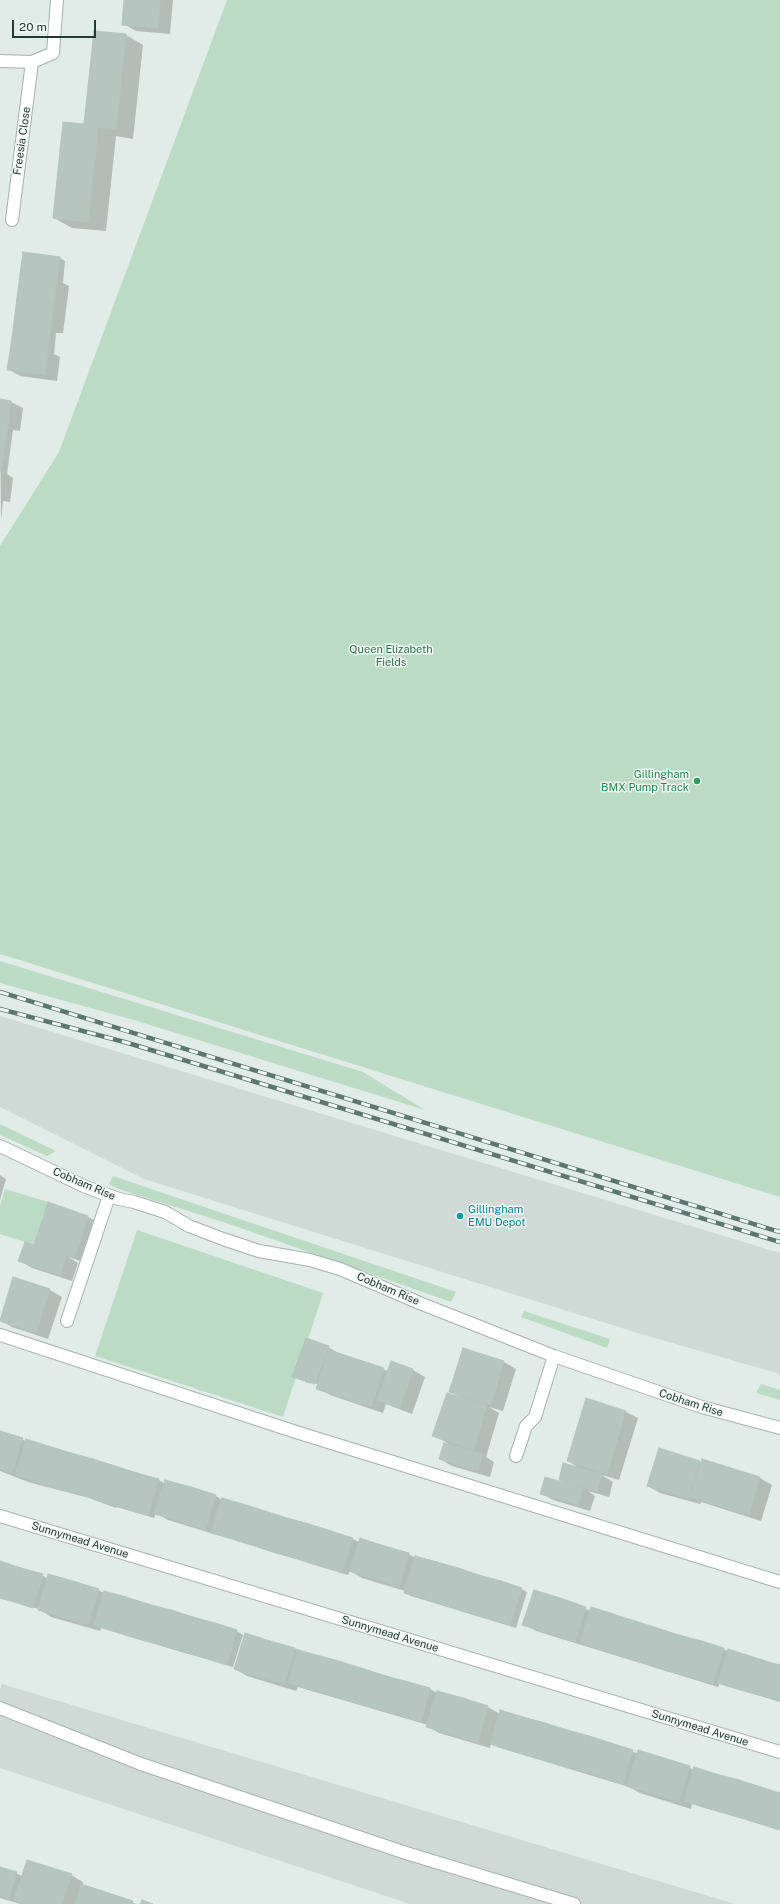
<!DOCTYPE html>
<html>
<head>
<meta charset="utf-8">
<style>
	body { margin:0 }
	#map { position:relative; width:780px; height:1904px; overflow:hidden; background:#e1ebe7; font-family:"Public Sans",sans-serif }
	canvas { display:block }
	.scale { position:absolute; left:12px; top:20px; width:84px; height:18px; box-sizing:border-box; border:2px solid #223a34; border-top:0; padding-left:5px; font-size:12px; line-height:14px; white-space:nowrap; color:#223a34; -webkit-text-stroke:3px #f1f7f4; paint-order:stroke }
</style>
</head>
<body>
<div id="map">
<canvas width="780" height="1904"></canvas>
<div class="scale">20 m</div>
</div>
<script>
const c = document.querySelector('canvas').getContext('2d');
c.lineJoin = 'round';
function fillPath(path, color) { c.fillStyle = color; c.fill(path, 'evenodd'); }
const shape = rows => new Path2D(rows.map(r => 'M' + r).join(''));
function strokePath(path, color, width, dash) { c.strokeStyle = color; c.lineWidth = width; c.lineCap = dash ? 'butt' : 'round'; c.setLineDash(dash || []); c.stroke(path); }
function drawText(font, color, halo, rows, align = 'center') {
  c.font = font + ' "Public Sans",sans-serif'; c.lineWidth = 3; c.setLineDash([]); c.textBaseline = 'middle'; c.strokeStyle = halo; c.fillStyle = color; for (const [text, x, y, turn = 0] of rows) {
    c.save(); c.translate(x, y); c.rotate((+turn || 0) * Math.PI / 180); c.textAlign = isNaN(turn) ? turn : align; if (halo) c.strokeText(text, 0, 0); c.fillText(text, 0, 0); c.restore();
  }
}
fillPath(shape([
	[0,1016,780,1253,780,1374,641,1334,144,1179,0,1107],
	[2,1684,735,1904,410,1904,0,1768,0,1690]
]), '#cfdad6');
fillPath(shape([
	[227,0,780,0,780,1197,0,954,0,546,59,452],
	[0,961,363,1072,425,1110,134,1020,0,983],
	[0,1124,56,1151,47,1156,0,1135],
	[113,1176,160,1192,456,1292,451,1302,232,1225,119,1189,109,1184],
	[5,1189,48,1202,34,1245,0,1234,0,1206],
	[137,1230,323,1293,283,1417,95,1356],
	[524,1311,610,1339,607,1348,521,1317],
	[761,1384,780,1390,780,1400,756,1393]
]), '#bbdbc4');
fillPath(shape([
	[125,0,173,0,170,34,136,31,124,24],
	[126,35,143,45,133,139,116,136,106,231,72,228,54,218,85,125],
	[60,258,65,261,63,283,69,286,63,333,56,333,54,354,60,357,57,381,20,376,8,369],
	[0,400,11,402,23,408,20,431,13,430,7,474,13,478,10,502,3,501,1,521],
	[0,1175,6,1179,0,1200],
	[88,1217,100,1223,92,1247,85,1245,80,1261,68,1257,78,1263,72,1281,32,1268,20,1261],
	[14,1278,50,1290,62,1297,48,1339,12,1327,0,1320],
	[328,1347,340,1354,388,1371,391,1363,413,1370,425,1377,412,1414,386,1404,383,1413,330,1395,318,1387,294,1376],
	[305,1380,320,1385,319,1387,305,1382],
	[464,1349,504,1362,516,1369,503,1411,489,1407,499,1413,486,1457,494,1462,490,1477,452,1466,440,1459,449,1444,433,1435,461,1398,450,1391],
	[586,1399,626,1412,638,1418,619,1480,602,1475,613,1482,609,1497,588,1491,595,1496,590,1511,553,1500,541,1493,566,1483,560,1479,579,1468,568,1461],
	[0,1432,26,1441,159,1480,165,1484,166,1481,216,1496,222,1500,353,1539,359,1542,360,1539,409,1554,415,1558,521,1589,527,1592,516,1628,411,1596,405,1593,405,1591,362,1578,350,1571,348,1575,168,1520,156,1513,154,1518,117,1507,116,1508,89,1498,28,1482,0,1471],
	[703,1460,760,1478,772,1485,761,1521,701,1502,700,1504,660,1493,648,1486,700,1462,702,1463],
	[0,1562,42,1575,48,1579,98,1590,104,1593,237,1631,243,1635,233,1667,101,1628,100,1631,51,1617,39,1609,0,1598],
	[535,1591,591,1611,780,1666,780,1702,720,1683,718,1687,536,1631,524,1624],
	[246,1634,430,1689,437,1693,488,1707,500,1714,780,1794,780,1830,692,1804,691,1809,640,1793,629,1787,497,1747,491,1743,490,1748,439,1733,427,1726,428,1725,298,1687,296,1691,247,1676,235,1669],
	[0,1868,23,1876,71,1875,83,1882,82,1886,137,1904,21,1904,0,1898]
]), '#0003');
const building = shape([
	[124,0,160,0,158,28,122,25,124,0],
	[94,31,126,34,116,129,98,127,88,222,53,218,63,122,84,124,94,31],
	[23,252,60,257,57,278,20,274,23,252],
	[20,274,57,278,54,303,17,298,20,274],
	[17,298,54,303,51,327,14,322,17,298],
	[14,322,51,327,48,350,11,345,14,322],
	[11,345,48,350,45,375,7,370,11,345],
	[0,399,11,401,8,425,0,424,0,399],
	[0,424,8,425,5,449,0,448,0,424],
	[0,448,5,449,1,470,0,470,0,448],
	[48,1202,88,1216,80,1241,40,1227,48,1202],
	[40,1227,80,1241,74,1258,34,1245,40,1227],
	[25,1242,66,1256,60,1275,18,1261,25,1242],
	[13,1277,50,1289,36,1333,0,1321,13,1277],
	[306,1338,329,1346,315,1384,292,1377,306,1338],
	[463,1348,504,1361,491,1405,449,1392,463,1348],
	[329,1350,384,1368,371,1407,316,1389,329,1350],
	[391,1361,413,1369,400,1408,377,1400,391,1361],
	[447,1393,487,1405,474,1450,432,1436,447,1393],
	[586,1398,626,1411,607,1474,567,1461,586,1398],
	[0,1431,23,1438,12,1473,0,1469,0,1431],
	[26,1439,48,1446,37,1482,15,1475,26,1439],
	[444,1443,483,1454,478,1471,439,1459,444,1443],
	[48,1446,71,1453,59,1489,37,1482,48,1446],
	[659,1448,700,1461,688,1498,647,1486,659,1448],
	[71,1453,93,1459,82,1495,59,1489,71,1453],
	[93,1459,115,1466,104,1502,82,1495,93,1459],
	[702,1459,760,1477,749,1515,690,1497,702,1459],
	[563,1463,602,1474,597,1491,559,1480,563,1463],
	[115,1466,137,1473,126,1509,104,1502,115,1466],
	[137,1473,159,1479,148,1515,126,1509,137,1473],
	[545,1477,583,1488,578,1505,540,1494,545,1477],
	[165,1480,191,1487,180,1521,154,1514,165,1480],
	[191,1487,216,1495,205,1530,180,1521,191,1487],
	[222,1498,243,1504,233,1539,211,1533,222,1498],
	[243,1504,265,1511,255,1546,233,1539,243,1504],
	[265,1511,287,1518,276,1553,255,1546,265,1511],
	[287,1518,309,1524,298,1559,276,1553,287,1518],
	[309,1524,331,1531,320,1566,298,1559,309,1524],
	[331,1531,353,1538,342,1573,320,1566,331,1531],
	[360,1538,384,1546,374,1579,349,1571,360,1538],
	[384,1546,409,1553,399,1587,374,1579,384,1546],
	[415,1556,437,1562,425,1599,404,1593,415,1556],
	[0,1561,21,1568,11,1601,0,1598,0,1561],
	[437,1562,458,1568,447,1606,425,1599,437,1562],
	[21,1568,43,1574,33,1608,11,1601,21,1568],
	[458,1568,479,1575,468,1612,447,1606,458,1568],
	[48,1574,73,1581,63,1617,38,1610,48,1574],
	[479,1575,501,1581,489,1619,468,1612,479,1575],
	[73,1581,99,1589,88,1625,63,1617,73,1581],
	[501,1581,522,1588,510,1625,489,1619,501,1581],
	[534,1590,560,1598,548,1633,522,1625,534,1590],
	[104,1591,126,1597,116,1632,94,1625,104,1591],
	[126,1597,148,1604,138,1639,116,1632,126,1597],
	[560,1598,586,1607,575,1642,548,1633,560,1598],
	[148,1604,171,1610,160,1645,138,1639,148,1604],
	[591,1607,613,1614,602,1650,580,1643,591,1607],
	[171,1610,193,1617,183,1652,160,1645,171,1610],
	[613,1614,635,1621,624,1657,602,1650,613,1614],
	[193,1617,215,1623,205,1658,183,1652,193,1617],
	[635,1621,657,1628,646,1664,624,1657,635,1621],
	[215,1623,237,1630,227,1665,205,1658,215,1623],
	[657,1628,679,1635,668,1671,646,1664,657,1628],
	[245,1633,270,1641,259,1677,234,1669,245,1633],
	[679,1635,701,1641,691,1677,668,1671,679,1635],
	[270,1641,295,1648,284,1684,259,1677,270,1641],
	[701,1641,724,1648,713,1684,691,1677,701,1641],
	[728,1649,750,1656,740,1690,718,1683,728,1649],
	[298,1650,320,1656,310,1690,288,1683,298,1650],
	[320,1656,342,1662,332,1696,310,1690,320,1656],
	[750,1656,772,1663,762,1696,740,1690,750,1656],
	[342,1662,364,1669,355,1702,332,1696,342,1662],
	[772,1663,780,1665,780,1701,762,1696,772,1663],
	[364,1669,386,1676,377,1709,355,1702,364,1669],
	[386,1676,408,1682,399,1715,377,1709,386,1676],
	[408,1682,430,1688,421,1722,399,1715,408,1682],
	[437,1691,463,1698,452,1735,426,1727,437,1691],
	[463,1698,488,1706,478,1742,452,1735,463,1698],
	[500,1710,523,1717,512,1751,490,1744,500,1710],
	[523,1717,545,1723,534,1757,512,1751,523,1717],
	[545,1723,567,1730,556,1764,534,1757,545,1723],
	[567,1730,589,1736,578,1770,556,1764,567,1730],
	[589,1736,611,1743,601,1777,578,1770,589,1736],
	[611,1743,633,1750,623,1784,601,1777,611,1743],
	[638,1750,664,1758,653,1794,627,1786,638,1750],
	[664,1758,690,1766,679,1802,653,1794,664,1758],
	[694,1767,716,1774,706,1808,684,1801,694,1767],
	[716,1774,739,1780,729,1814,706,1808,716,1774],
	[739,1780,761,1787,751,1821,729,1814,739,1780],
	[761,1787,780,1793,780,1805,773,1828,751,1821,761,1787],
	[780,1805,780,1830,773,1828,780,1805],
	[27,1860,72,1874,62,1904,26,1904,14,1900,27,1860],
	[0,1867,17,1872,9,1898,0,1895,0,1867],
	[81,1884,133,1901,132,1904,75,1904,81,1884],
	[142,1900,153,1904,140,1904,142,1900]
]);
fillPath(building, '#b6c5c0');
strokePath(building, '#b4c4be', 1);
const service = shape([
	[67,1321,109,1196],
	[0,1335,296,1432,780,1582],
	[516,1456,526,1426,535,1417],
	[0,1708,141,1764,406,1853,574,1904]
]);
const minor = shape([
	[0,61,32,62,53,53,57,0],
	[12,220,32,62],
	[0,1146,86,1187,119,1199,134,1202,165,1212,189,1226,223,1239,259,1251,310,1260,340,1269,422,1304,554,1356,702,1407,780,1428],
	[535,1417,554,1356],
	[0,1516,780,1752]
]);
strokePath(service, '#a4b2ae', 14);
strokePath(minor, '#a4b2ae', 14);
strokePath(service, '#fff', 12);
strokePath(minor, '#fff', 12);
const rail = shape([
	[0,992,780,1232],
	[0,1009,128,1043,780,1242]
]);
strokePath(rail, '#5d7670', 4.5);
strokePath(rail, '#f1f7f4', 3, [9]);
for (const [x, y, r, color] of [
	[697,781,4,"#2e9e5b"],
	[460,1216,4,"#0f9aa8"]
]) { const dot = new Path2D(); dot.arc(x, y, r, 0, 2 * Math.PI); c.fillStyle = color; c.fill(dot); strokePath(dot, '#f1f7f4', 1.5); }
drawText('11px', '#223a34', '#f1f7f4', [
	["Freesia Close",22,141,-82],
	["Cobham Rise",84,1184,23],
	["Cobham Rise",388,1289,23],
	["Cobham Rise",691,1403,18],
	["Sunnymead Avenue",80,1540,17],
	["Sunnymead Avenue",390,1634,17],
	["Sunnymead Avenue",700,1728,17]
]);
drawText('11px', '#2f6f49', '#f1f7f4', [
	["Queen Elizabeth",391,650],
	["Fields",391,663]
]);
drawText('11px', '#27864d', '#f1f7f4', [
	["Gillingham",689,775],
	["BMX Pump Track",689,788]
], 'right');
drawText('11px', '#0d838f', '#f1f7f4', [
	["Gillingham",468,1210],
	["EMU Depot",468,1223]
], 'left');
</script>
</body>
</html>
